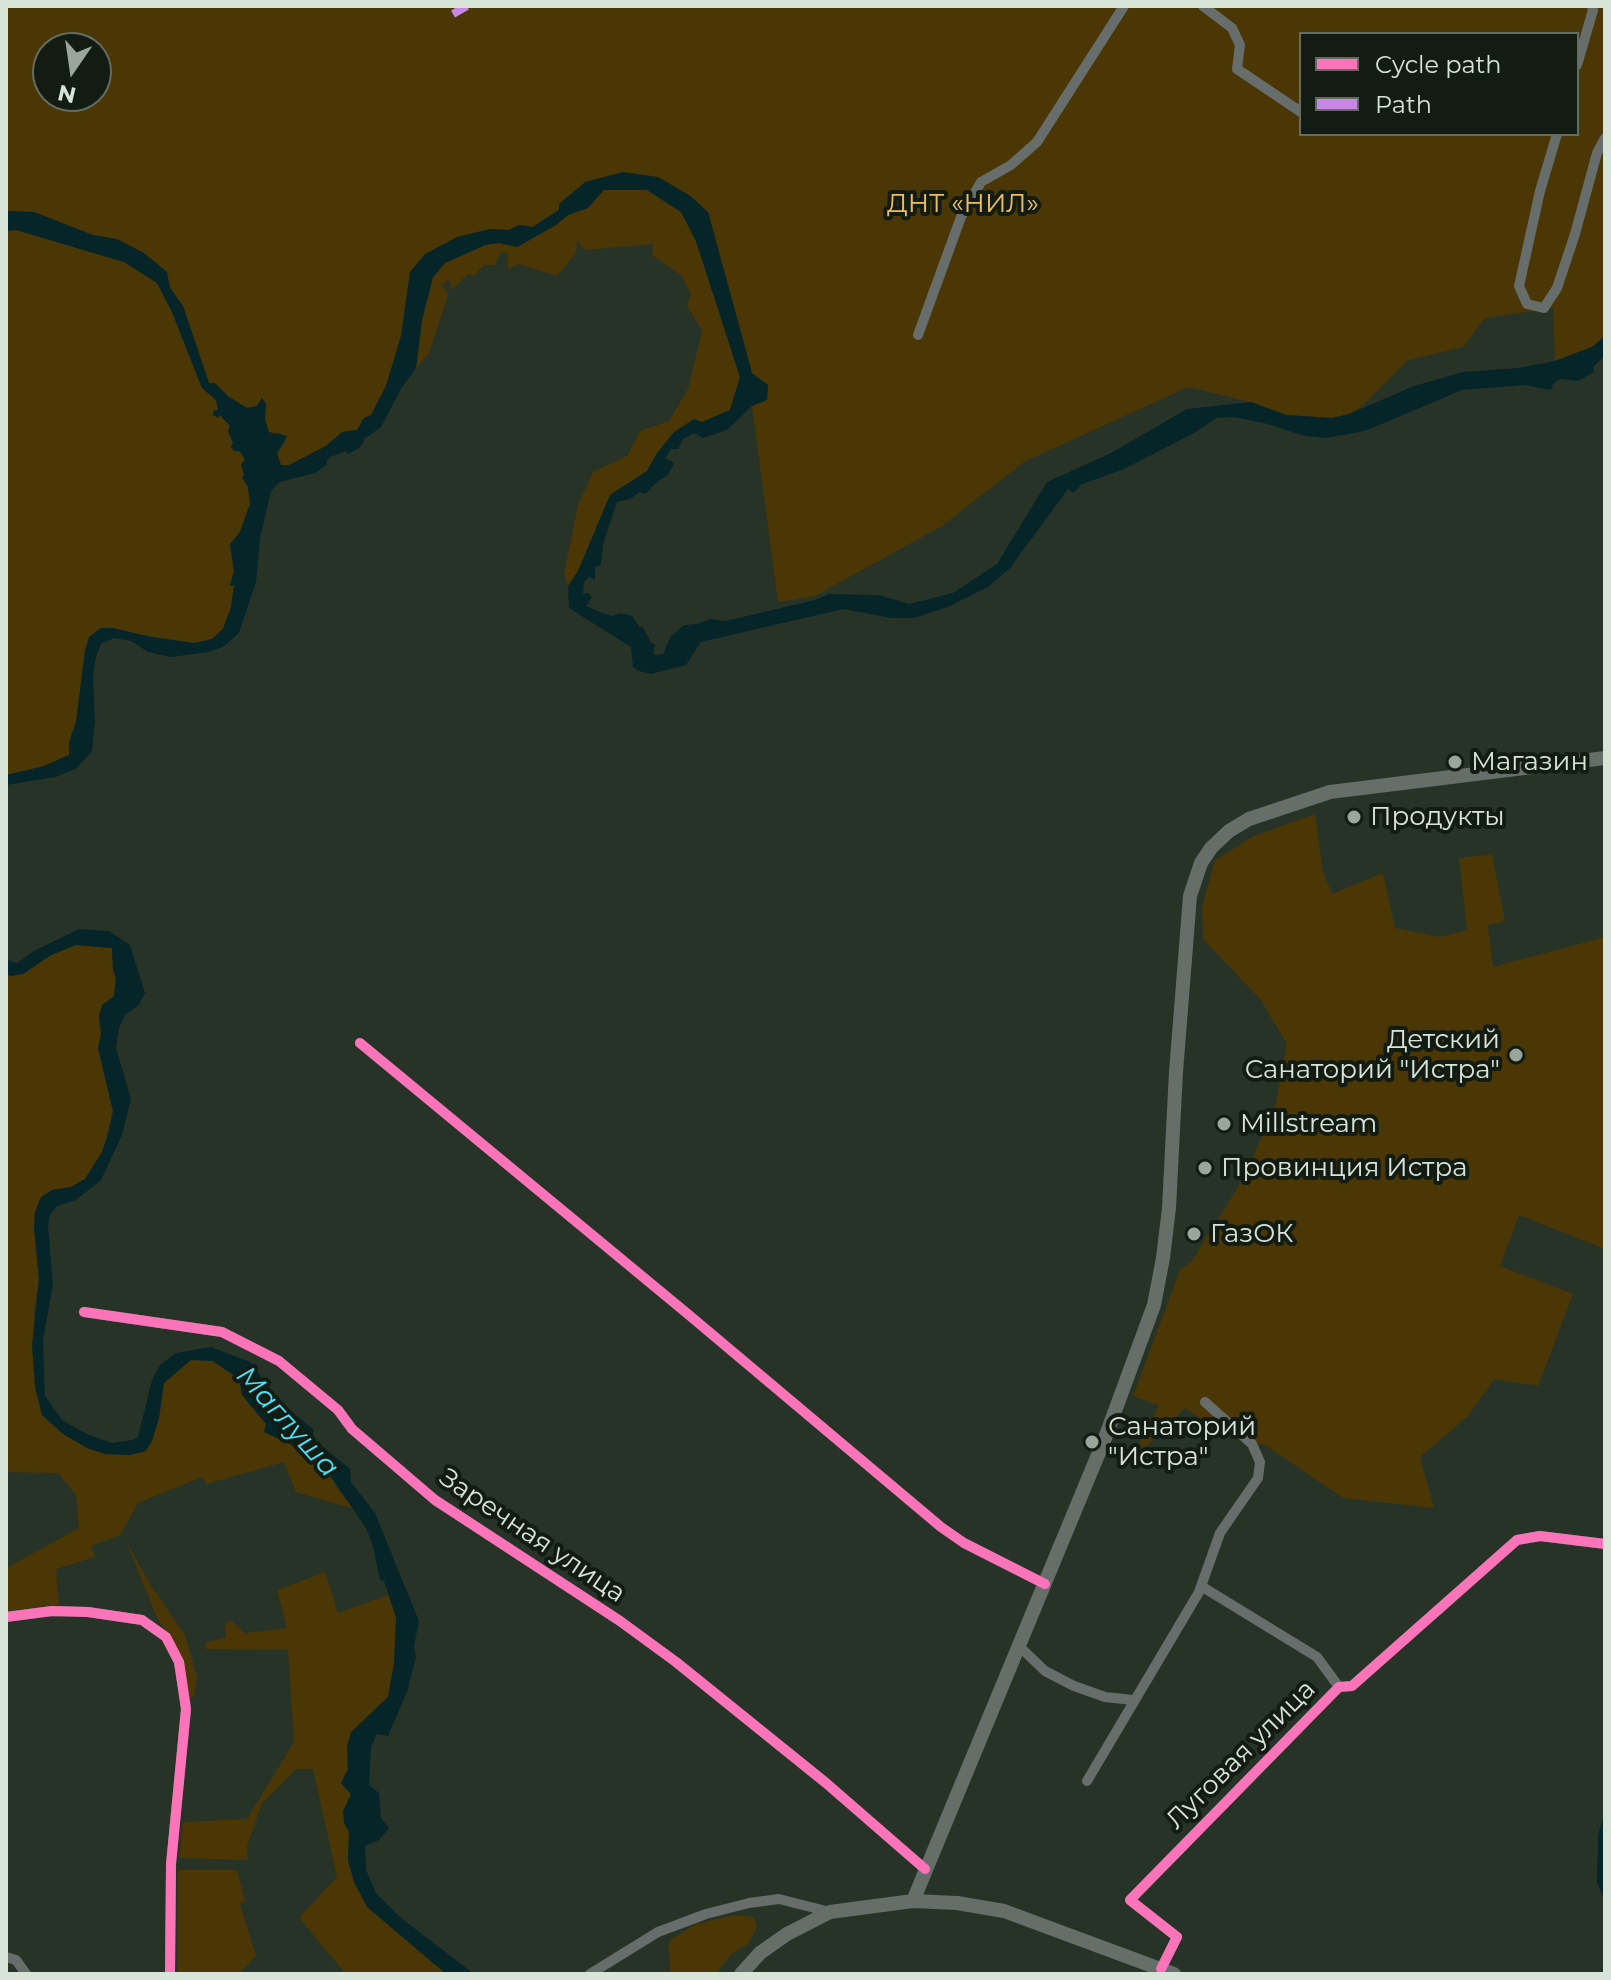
<!DOCTYPE html>
<html>
<head>
<meta charset="utf-8">
<style>
	body { margin:0 }
	#map { position:relative; width:1611px; height:1980px; overflow:hidden; background:#283328; font-family:Montserrat,sans-serif }
	canvas { display:block }
	.frame { position:absolute; inset:0; border:8px solid #d9e4d9; pointer-events:none }
	.legend { position:absolute; left:1299px; top:32px; width:280px; height:104px; box-sizing:border-box; background:#131c13; border:2px solid #626c62; margin:0; padding:10px 14px; list-style:none; font-size:24px; color:#d9e4d9 }
	.legend li { display:flex; align-items:center; gap:16px; height:40px }
	.legend b { width:40px; border:2px solid #626c62 }
	.north { position:absolute; left:32px; top:32px; width:80px; height:80px; box-sizing:border-box; background:#131c13; border:2px solid #626c62; border-radius:50%; rotate:193deg; font-size:22px; font-weight:700; line-height:32px; text-align:center; color:#d9e4d9 }
	.north::after { content:''; display:block; margin:auto; width:28px; height:36px; background:#9ba69b; clip-path:polygon(50% 0,100% 100%,50% 72%,0 100%) }
</style>
</head>
<body>
<div id="map">
<canvas width="1611" height="1980"></canvas>
<div class="frame"></div>
<ul class="legend">
<li><b style="height:10px;background:#fb73b8"></b>Cycle path</li>
<li><b style="height:10px;background:#c787e3"></b>Path</li>
</ul>
<div class="north">N</div>
</div>
<script>
const c = document.querySelector('canvas').getContext('2d');
c.lineJoin = 'round';
function fillPath(path, color) { c.fillStyle = color; c.fill(path, 'evenodd'); }
const shape = rows => new Path2D(rows.map(r => 'M' + r).join(''));
function strokePath(path, color, width, dash) { c.strokeStyle = color; c.lineWidth = width; c.lineCap = dash ? 'butt' : 'round'; c.setLineDash(dash || []); c.stroke(path); }
function drawText(font, color, halo, rows, align = 'center') {
  c.font = font + ' Montserrat,sans-serif'; c.lineWidth = 8; c.setLineDash([]); c.textBaseline = 'middle'; c.strokeStyle = halo; c.fillStyle = color; for (const [text, x, y, turn = 0] of rows) {
    c.save(); c.translate(x, y); c.rotate((+turn || 0) * Math.PI / 180); c.textAlign = isNaN(turn) ? turn : align; if (halo) c.strokeText(text, 0, 0); c.fillText(text, 0, 0); c.restore();
  }
}
fillPath(shape([
	[6,6,1605,6,1605,336,1592,347,1555,361,1553,308,1485,318,1463,347,1408,360,1361,407,1349,414,1332,418,1286,415,1251,402,1188,387,1024,462,942,526,815,596,778,602,752,406,752,373,708,212,689,195,595,181,585,182,560,209,532,227,519,225,509,230,490,229,410,272,401,336,386,386,371,415,364,418,357,430,342,432,326,446,289,465,281,465,277,453,286,442,280,433,269,433,265,419,266,404,261,399,258,406,246,408,209,383,183,306,170,288,117,239,93,236,34,212,6,211],
	[1301,34,1577,34,1577,134,1301,134],
	[48,48,96,48,96,96,48,96],
	[604,190,647,190,681,212,695,238,740,377,730,410,702,422,657,453,647,471,610,495,580,568,568,586,564,574,578,505,593,472,627,456,640,431,669,421,688,389,702,331,687,305,691,294,681,275,652,255,653,244,584,250,577,240,576,253,557,276,519,264,508,269,508,253,501,252,495,265,484,265,474,276,468,274,451,290,449,279,442,285,448,295,429,353,416,368,422,320,433,277,445,263,485,245,499,243,517,247,556,225,568,215,587,208],
	[16,230,124,262,157,283,172,312,202,388,216,400,220,414,230,427,228,431,233,443,245,460,250,504,240,532,230,544,234,571,230,585,235,584,231,607,223,629,212,639,194,643,101,628,89,637,76,722,69,742,69,755,44,766,8,776,6,775,6,231],
	[1315,814,1323,872,1332,894,1383,873,1395,928,1440,937,1467,930,1459,858,1492,854,1505,921,1488,925,1493,967,1605,937,1605,1249,1519,1215,1500,1266,1573,1294,1538,1386,1494,1379,1468,1416,1420,1457,1434,1508,1343,1498,1265,1445,1223,1434,1185,1408,1145,1448,1138,1444,1159,1406,1133,1396,1180,1270,1192,1261,1246,1174,1276,1103,1287,1044,1260,999,1203,939,1202,907,1215,860,1254,836],
	[76,945,112,948,113,970,116,978,114,996,99,1015,101,1034,98,1048,113,1111,102,1152,85,1179,71,1187,52,1190,35,1212,34,1228,39,1279,34,1312,42,1415,87,1448,105,1454,130,1455,159,1418,164,1383,191,1360,213,1361,239,1379,242,1395,266,1424,265,1432,290,1444,316,1461,331,1477,336,1487,354,1509,296,1492,284,1462,206,1484,202,1477,138,1503,120,1535,91,1546,95,1557,56,1569,59,1605,6,1611,6,1568,79,1528,76,1495,58,1473,6,1472,6,974,23,974,51,955],
	[126,1541,150,1584,185,1635,197,1677,194,1697,188,1697,169,1634,158,1620],
	[325,1572,338,1613,388,1595,396,1616,394,1664,388,1697,347,1747,348,1770,343,1776,344,1788,351,1794,344,1823,349,1832,348,1860,407,1940,446,1974,346,1974,299,1918,337,1877,313,1769,296,1769,262,1803,247,1846,248,1860,179,1858,183,1822,247,1819,294,1742,288,1650,205,1649,206,1642,226,1638,225,1623,232,1621,245,1633,287,1628,277,1590],
	[178,1870,237,1870,245,1901,240,1904,256,1956,238,1974,177,1974],
	[734,1915,754,1917,757,1927,748,1944,731,1954,716,1974,671,1974,668,1946,671,1939,696,1924]
]), '#4b3606');
fillPath(shape([
	[623,172,658,177,689,195,708,212,752,373,768,385,767,400,752,406,727,430,703,438,694,433,683,439,678,449,671,449,665,458,674,463,668,475,658,481,645,494,640,492,630,499,617,502,603,544,601,565,595,567,595,580,589,577,584,582,583,594,588,593,592,597,586,606,602,613,613,616,620,613,632,616,640,627,643,627,651,643,655,644,653,653,655,655,663,654,671,636,684,625,697,624,710,619,726,621,815,600,829,594,879,595,909,604,953,593,997,564,1047,482,1111,453,1187,409,1251,402,1286,415,1332,418,1349,414,1414,386,1463,372,1518,368,1555,361,1592,347,1605,336,1605,356,1593,367,1594,372,1578,381,1560,379,1553,384,1551,390,1525,385,1462,390,1365,431,1326,438,1305,436,1264,423,1233,417,1216,418,1196,432,1122,470,1082,484,1073,493,1068,489,1010,568,988,587,948,607,914,618,891,618,843,609,701,642,686,665,651,674,639,671,633,667,631,647,569,608,568,586,578,571,610,495,647,471,657,453,674,432,694,419,702,422,730,410,740,377,696,241,681,212,647,190,604,190,588,208,568,215,556,225,517,247,499,243,485,245,445,263,433,277,422,320,416,368,402,387,381,427,363,440,364,442,359,448,348,454,346,451,330,457,326,462,327,465,315,473,280,482,271,491,260,538,256,582,239,633,223,647,209,652,171,657,148,652,131,641,114,638,101,644,96,656,93,678,95,720,92,751,77,768,56,777,6,785,6,775,44,766,69,755,69,742,76,722,85,650,89,637,101,628,114,628,150,637,194,643,212,639,223,629,231,607,234,585,230,586,234,571,230,544,240,532,250,504,248,487,242,478,244,475,241,465,245,459,240,451,234,451,231,447,233,443,228,431,230,426,220,415,218,418,213,415,214,410,218,410,216,400,202,388,172,312,157,283,124,262,16,230,6,231,6,211,34,212,93,235,117,239,144,253,167,272,170,288,183,306,209,383,215,383,229,397,247,408,257,406,262,398,266,404,265,419,269,432,287,436,277,453,281,465,289,465,326,446,342,432,357,430,364,418,371,415,386,386,401,336,410,272,425,254,457,237,490,229,509,230,519,225,533,227,559,210,559,204,585,182],
	[79,929,109,931,130,945,145,993,139,1005,125,1015,119,1028,116,1048,131,1099,122,1135,101,1180,76,1200,57,1206,50,1215,48,1225,53,1285,43,1340,45,1396,62,1420,89,1435,112,1443,132,1440,138,1437,152,1380,160,1365,176,1353,211,1347,250,1362,278,1400,314,1430,312,1438,350,1469,351,1482,375,1513,419,1621,414,1646,416,1657,407,1692,388,1736,377,1734,371,1747,369,1785,379,1793,381,1818,389,1828,379,1840,365,1846,366,1870,376,1893,401,1918,474,1974,446,1974,367,1907,354,1882,348,1860,349,1832,344,1823,343,1811,351,1794,341,1783,348,1770,347,1747,351,1732,388,1697,394,1664,396,1617,384,1581,380,1580,373,1546,366,1528,331,1477,316,1461,290,1444,264,1432,266,1424,242,1395,239,1379,213,1361,191,1360,164,1383,159,1418,152,1441,146,1451,130,1455,105,1454,87,1448,63,1434,42,1415,35,1387,32,1345,39,1279,34,1228,35,1212,41,1197,52,1190,71,1187,85,1179,102,1152,108,1135,113,1111,98,1048,101,1034,99,1015,102,1005,114,996,116,978,113,970,112,948,76,945,51,955,23,974,11,976,6,974,6,960,17,963,34,951],
	[1605,1812,1605,1902,1597,1882,1598,1835]
]), '#062529');
strokePath(shape([
	[1203,6,1232,28,1240,45,1237,69,1301,112],
	[1577,65,1593,10,1592,6],
	[1557,134,1540,191,1519,286,1527,304,1544,308,1557,288,1575,234,1597,153,1605,138],
	[918,335,961,217,981,182,1011,165,1037,142,1124,6],
	[360,1043,689,1315,941,1527,964,1543,1045,1584],
	[84,1312,222,1332,279,1361,338,1410,352,1429,435,1500,620,1621,676,1662,826,1783,925,1869],
	[1201,1586,1317,1657,1339,1687],
	[6,1617,52,1611,88,1612,142,1620,166,1637,179,1662,186,1709,171,1864,170,1974],
	[1020,1647,1045,1671,1074,1686,1105,1697,1133,1700],
	[1087,1781,1199,1592,1220,1533,1258,1478,1260,1462,1252,1444,1205,1402],
	[6,1957,16,1960,26,1974],
	[1161,1969,1177,1937,1130,1900,1339,1687,1352,1686,1517,1540,1540,1536,1605,1544],
	[590,1974,658,1932,706,1914,749,1903,779,1899,830,1912]
]), '#676d6a', 10);
strokePath(shape([
	[913,1901,1105,1438,1154,1305,1163,1258,1169,1208,1176,1072,1190,896,1201,863,1211,848,1229,831,1249,819,1330,792,1605,758],
	[741,1974,760,1953,787,1934,830,1912,913,1901,957,1903,1004,1911,1174,1974]
]), '#656e69', 14);
strokePath(shape([
	[453,14,467,6]
]), '#c787e3', 8, [16, 8]);
strokePath(shape([
	[360,1043,689,1315,941,1527,964,1543,1045,1584],
	[84,1312,222,1332,279,1361,338,1410,352,1429,435,1500,620,1621,676,1662,826,1783,925,1869],
	[6,1617,52,1611,88,1612,142,1620,166,1637,179,1662,186,1709,171,1864,170,1974],
	[1161,1969,1177,1937,1130,1900,1339,1687,1352,1686,1517,1540,1540,1536,1605,1544]
]), '#fb73b8', 10);
for (const [x, y, r, color] of [
	[1455,762,8,"#9ba69b"],
	[1354,817,8,"#9ba69b"],
	[1516,1055,8,"#9ba69b"],
	[1224,1124,8,"#9ba69b"],
	[1205,1168,8,"#9ba69b"],
	[1194,1234,8,"#9ba69b"],
	[1092,1442,8,"#9ba69b"]
]) { const dot = new Path2D(); dot.arc(x, y, r, 0, 2 * Math.PI); c.fillStyle = color; c.fill(dot); strokePath(dot, '#131c13', 3); }
drawText('26px', '#f1bc5e', '#131c13', [
	["ДНТ «НИЛ»",963,204]
]);
drawText('26px', '#d9e4d9', '#131c13', [
	["Магазин",1471,762],
	["Продукты",1370,817],
	["Детский",1500,1040,"right"],
	["Санаторий \"Истра\"",1500,1070,"right"],
	["Millstream",1240,1124],
	["Провинция Истра",1221,1168],
	["ГазОК",1210,1234],
	["Санаторий",1108,1427],
	["\"Истра\"",1108,1457]
], 'left');
drawText('26px', '#d9e4d9', '#131c13', [
	["Заречная улица",532,1536,34],
	["Луговая улица",1241,1755,-45]
]);
drawText('italic 28px', '#4ae0f8', '#131c13', [
	["Маглуша",287,1422,48]
]);
</script>
</body>
</html>
